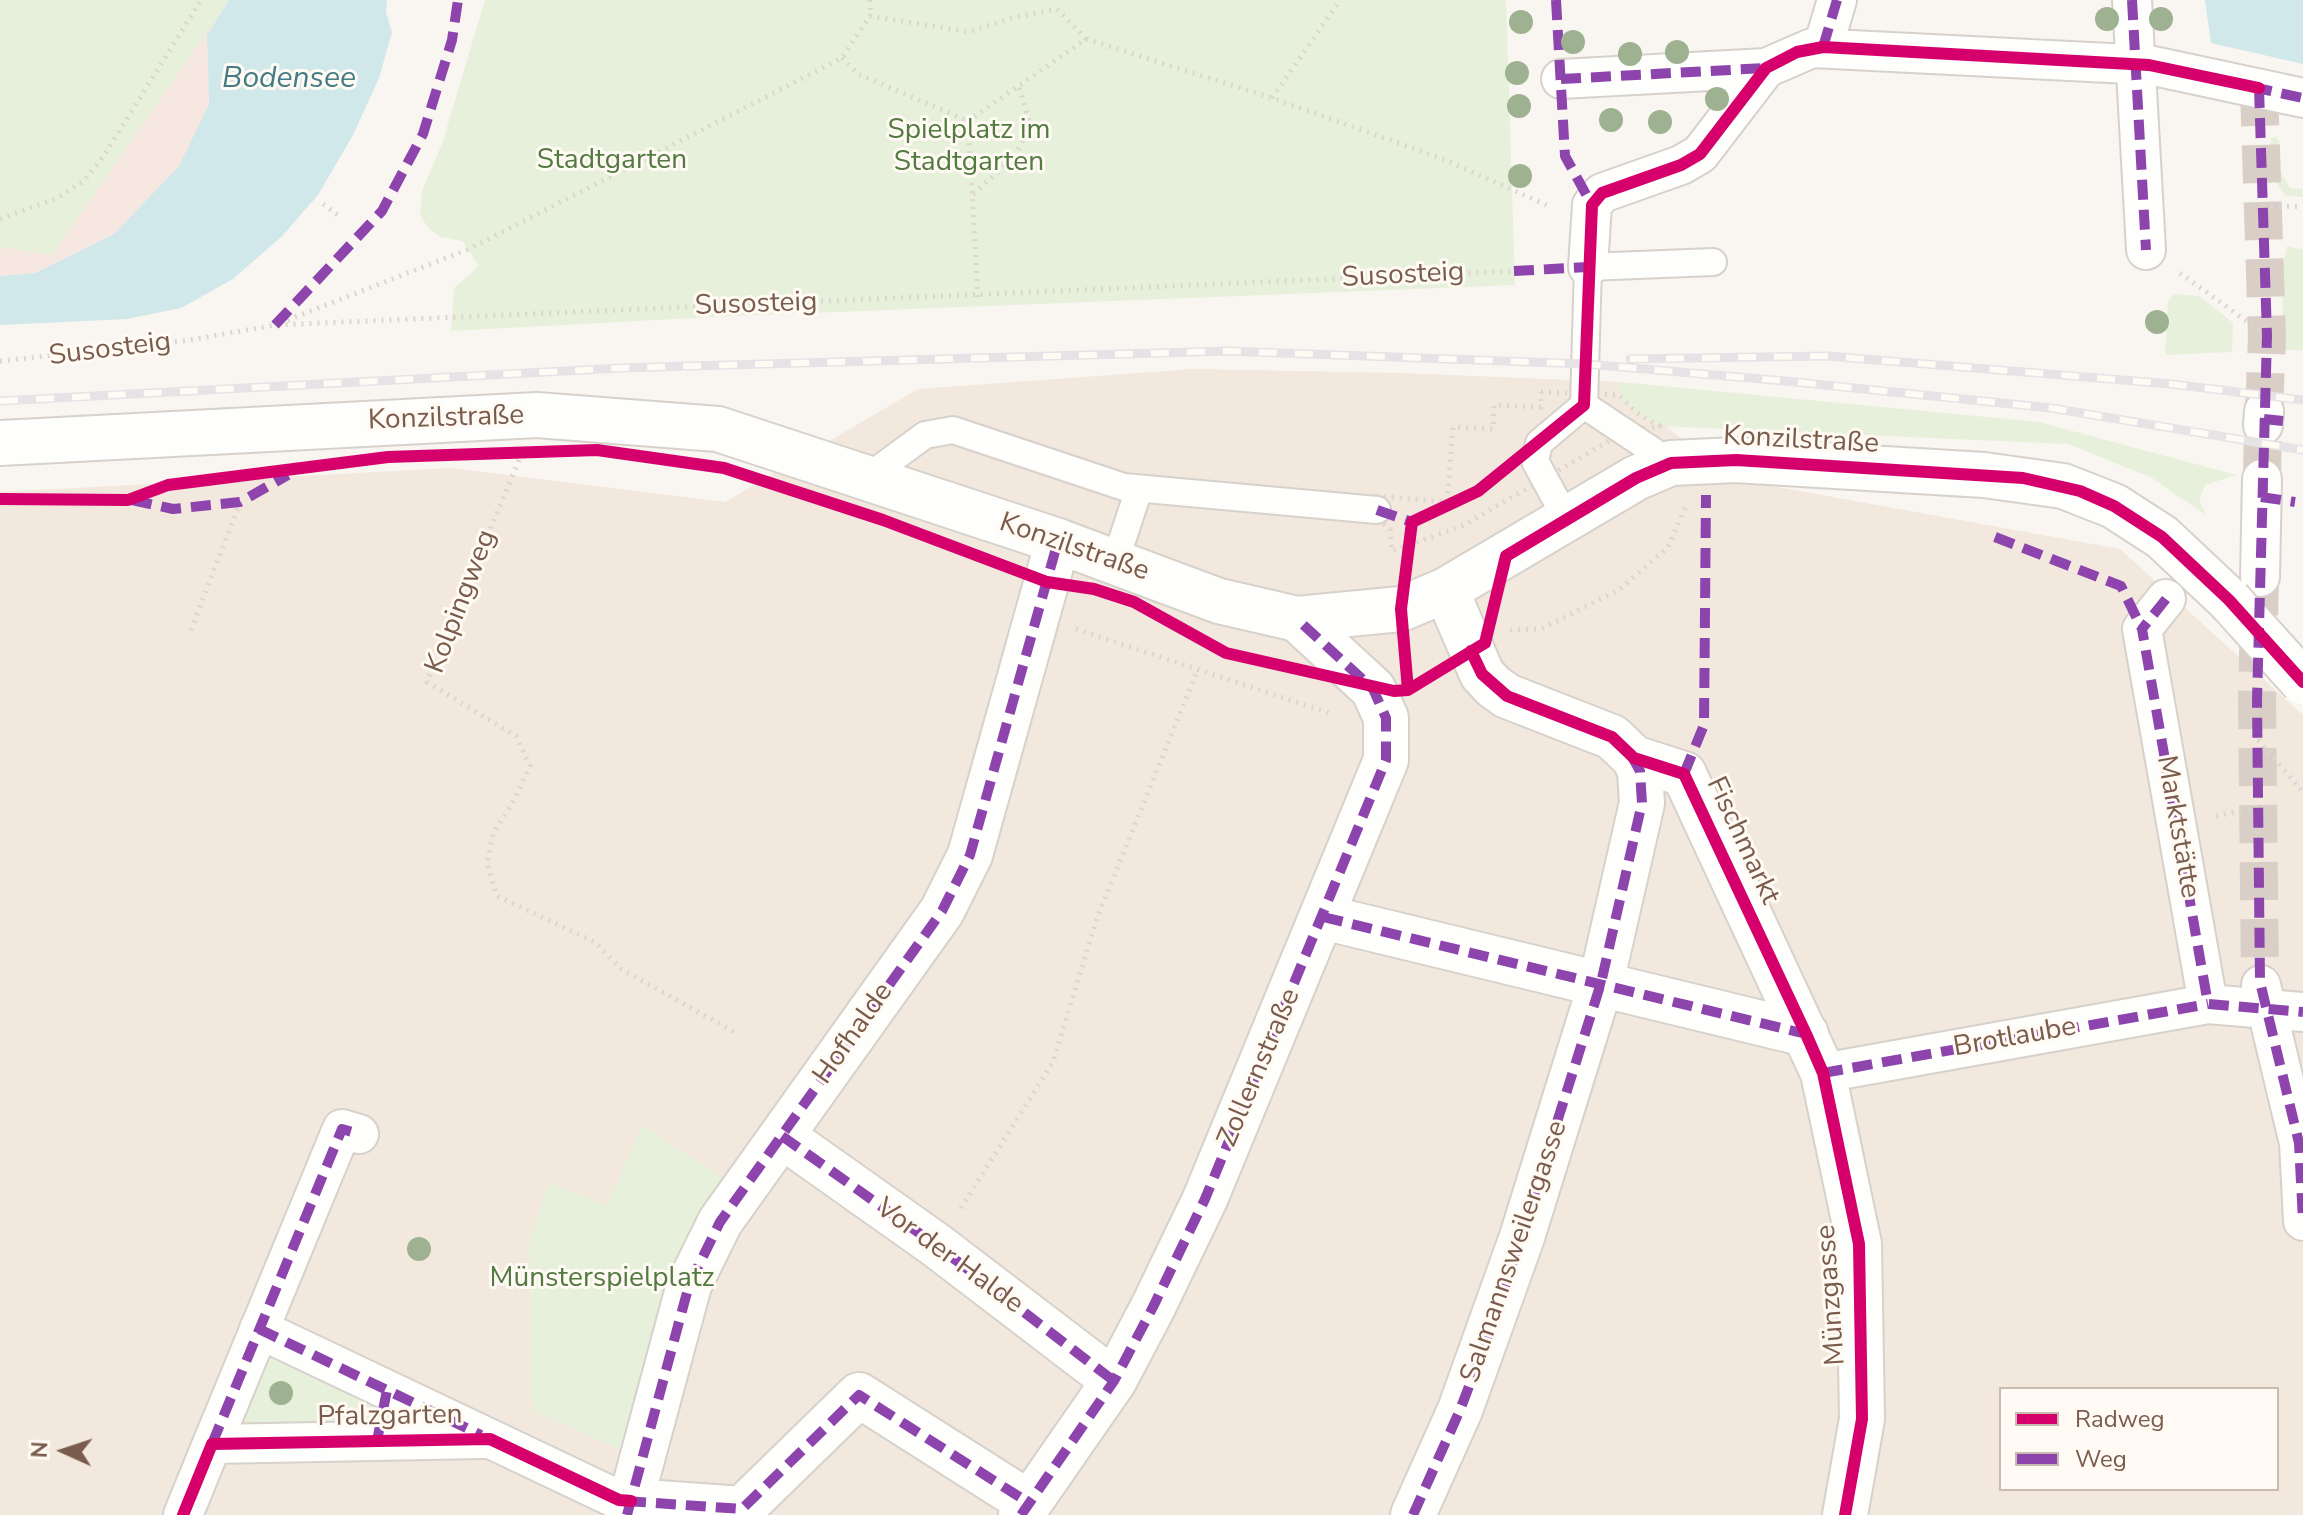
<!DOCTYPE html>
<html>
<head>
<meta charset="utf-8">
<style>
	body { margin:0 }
	#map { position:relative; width:2303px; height:1515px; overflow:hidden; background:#f9f5f0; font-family:"Nunito Sans",sans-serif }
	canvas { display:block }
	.legend { position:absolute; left:1999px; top:1387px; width:280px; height:104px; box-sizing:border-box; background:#fffaf3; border:2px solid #cabbb1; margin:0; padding:10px 14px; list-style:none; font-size:24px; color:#7a5c4d }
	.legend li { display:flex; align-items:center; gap:16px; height:40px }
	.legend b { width:40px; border:2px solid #cabbb1 }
	.north { position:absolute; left:24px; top:1411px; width:80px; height:80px; -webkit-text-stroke:6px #fffaf3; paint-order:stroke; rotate:273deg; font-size:22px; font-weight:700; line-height:32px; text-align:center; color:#7a5c4d }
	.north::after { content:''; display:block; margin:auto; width:28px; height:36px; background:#7a5c4d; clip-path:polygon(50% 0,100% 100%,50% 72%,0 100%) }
</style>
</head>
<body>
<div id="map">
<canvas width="2303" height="1515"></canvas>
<ul class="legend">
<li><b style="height:10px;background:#d6006c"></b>Radweg</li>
<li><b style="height:10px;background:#8e44ad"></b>Weg</li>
</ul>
<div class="north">N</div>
</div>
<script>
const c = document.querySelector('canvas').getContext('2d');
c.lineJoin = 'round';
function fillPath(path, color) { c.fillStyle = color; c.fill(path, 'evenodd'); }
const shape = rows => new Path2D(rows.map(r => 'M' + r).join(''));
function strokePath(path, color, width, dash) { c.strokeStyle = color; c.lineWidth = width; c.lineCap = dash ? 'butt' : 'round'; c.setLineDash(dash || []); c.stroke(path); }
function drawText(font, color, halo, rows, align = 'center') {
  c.font = font + ' "Nunito Sans",sans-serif'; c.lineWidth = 6; c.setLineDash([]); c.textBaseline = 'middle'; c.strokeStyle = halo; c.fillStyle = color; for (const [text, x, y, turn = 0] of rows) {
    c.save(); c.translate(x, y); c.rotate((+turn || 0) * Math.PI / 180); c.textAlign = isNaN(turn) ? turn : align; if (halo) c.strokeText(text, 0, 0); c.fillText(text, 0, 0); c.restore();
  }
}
fillPath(shape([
	[1193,369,1401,373,1620,382,1663,424,1733,479,2120,549,2303,715,2303,1515,0,1515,0,492,451,468,725,502,918,389],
	[2001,1389,2277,1389,2277,1489,2001,1489]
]), '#f2e8de');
fillPath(shape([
	[0,0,229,0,207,35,209,104,180,166,114,234,35,273,0,276]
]), '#f6e8e1');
fillPath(shape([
	[0,0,229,0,52,255,0,247],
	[485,0,1506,0,1515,285,711,317,451,331,454,288,479,266,463,241,440,237,427,226,420,215,422,191,442,144],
	[2276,137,2279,141,2277,166,2290,188,2303,189,2303,197,2285,196,2269,170,2271,138],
	[2287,246,2303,250,2303,350,2283,350,2282,273],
	[2174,294,2199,296,2233,323,2232,352,2165,355,2168,301],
	[1620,382,2039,422,2236,475,2205,485,2199,500,2206,515,2152,478,2068,444,1660,426,1637,413,1619,395],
	[642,1125,728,1181,623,1451,532,1410,529,1244,549,1182,607,1206],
	[270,1349,411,1418,403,1433,234,1433]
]), '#e7f0db');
fillPath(shape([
	[229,0,387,0,386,12,392,32,379,78,353,135,318,195,282,236,233,279,181,308,127,319,0,325,0,276,35,273,114,234,179,166,209,104,207,35],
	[2205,0,2303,0,2303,64,2211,43]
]), '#d0e8ea');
strokePath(shape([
	[2259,88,2267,336,2264,411],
	[2262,479,2263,425],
	[2260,577,2257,700,2260,982]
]), '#d9cfc7', 38, [38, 19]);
const service = shape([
	[1584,405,1671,463],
	[868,477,925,435,953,430,1124,487,1377,510],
	[1567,520,1535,461,1539,443,1584,405,1588,267,1713,262],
	[1115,562,1139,489]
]);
const pedestrian = shape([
	[2132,0,2146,250],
	[1823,47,1837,0],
	[1561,79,1766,68],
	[1588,267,1592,205,1602,193,1681,165,1700,154,1766,68,1812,48,2149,65,2303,98],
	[2263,425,2264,411],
	[2260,577,2262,479],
	[2166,599,2142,629,2208,1004,2303,1012],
	[2261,985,2299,1143,2303,1221],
	[1823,1073,2208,1004],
	[259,1329,619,1500,631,1501],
	[212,1444,342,1129,359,1134],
	[183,1515,212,1444,483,1439]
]);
const minor = shape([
	[1634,758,1684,774,1823,1073,1859,1244,1862,1419,1845,1515],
	[1323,917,1806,1034],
	[782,1136,936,1245,1114,1381],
	[631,1501,742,1509,859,1395,1029,1503],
	[627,1515,689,1285,720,1222,942,911,970,855,1058,541],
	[1021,1515,1114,1381,1153,1307,1205,1199,1386,760,1386,718,1373,689,1297,619],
	[1413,1515,1460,1410,1522,1237,1601,983,1642,803,1640,771,1634,758,1612,737,1507,696,1493,686,1482,674,1446,590]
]);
const tertiary = shape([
	[0,443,537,415,718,429,1058,541,1219,601,1297,619,1401,609,1446,590,1636,478,1671,463,1736,460,1984,475,2063,486,2114,506,2162,537,2229,600]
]);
strokePath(service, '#d7d1cb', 30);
strokePath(pedestrian, '#d7d1cb', 42);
strokePath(minor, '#d7d1cb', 48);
strokePath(tertiary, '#d7d1cb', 48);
strokePath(shape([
	[870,0,870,16],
	[842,58,858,74,968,121],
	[1272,98,1340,0],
	[973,194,1015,157,1030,124,1019,87],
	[323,204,339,216],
	[2263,205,2303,207],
	[0,219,57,198,84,181,105,154,201,0],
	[2180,273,2267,336],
	[978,297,968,121,1086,39,1272,98,1443,159,1551,207],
	[280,323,469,249,842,58,870,16,969,32,1011,18,1057,9,1086,39],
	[0,361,190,340,275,325,1514,271],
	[1541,392,1619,395,1637,413,1660,426,1621,434,1462,526,1392,551,1390,529,1377,519,1377,496,1447,502,1453,427,1493,429,1494,405,1541,407,1541,392],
	[519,460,427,682,516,736,530,766,515,799,493,833,487,865,497,896,595,942,621,969,738,1034],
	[1076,629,1332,714],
	[191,630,240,502],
	[1510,630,1541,629,1619,590,1668,547,1685,508],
	[2258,740,2303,792],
	[2216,816,2259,807],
	[961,1208,1053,1062,1097,918,1198,669]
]), '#dcd5d0', 5, [2, 6]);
strokePath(service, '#fefefd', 26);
strokePath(pedestrian, '#fefefd', 38);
strokePath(minor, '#fefefd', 44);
strokePath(tertiary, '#fefefd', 44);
const rail = shape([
	[1630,359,1828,356,2171,384,2303,400],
	[0,401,621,368,1227,351,1586,364,1785,381,2051,408,2303,450]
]);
strokePath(rail, '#e6e3e7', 9);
strokePath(rail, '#fffaf3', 6, [18]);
const tertiaryBridge = shape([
	[2229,600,2303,682]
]);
strokePath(tertiaryBridge, '#d7d1cb', 48, []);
strokePath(tertiaryBridge, '#fefefd', 44);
strokePath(shape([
	[1556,0,1565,156,1592,205],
	[2132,0,2146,250],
	[1823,47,1837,0],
	[1561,79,1766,68],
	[2252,87,2303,98],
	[2259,88,2267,336,2257,700,2260,982,2299,1143,2303,1221],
	[1514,271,1588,267,1589,262],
	[275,325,382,211,423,134,452,40,458,0],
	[2264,419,2283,421],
	[2261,497,2295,502],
	[132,500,173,509,240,502,288,475],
	[1377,510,1412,522,1416,520],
	[1995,537,2121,586,2142,629],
	[2166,599,2142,629,2208,1004,2303,1012],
	[1684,774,1704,725,1706,495],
	[1323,917,1806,1034],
	[1823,1073,2208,1004],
	[782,1136,936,1245,1114,1381],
	[259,1329,481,1435],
	[377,1441,387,1390],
	[212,1444,342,1129,359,1134],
	[626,1501,742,1509,859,1395,1029,1503],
	[627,1515,689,1285,720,1222,942,911,970,855,1058,541],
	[1021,1515,1114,1381,1153,1307,1205,1199,1386,760,1386,718,1373,689,1297,619],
	[1413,1515,1460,1410,1496,1315,1601,983,1642,803,1640,771,1631,755]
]), '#8e44ad', 10, [20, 10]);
strokePath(shape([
	[0,499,128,500,168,485,388,457,597,450,724,468,883,520,1047,582,1094,589,1134,602,1226,653,1394,691,1408,690,1485,643,1506,556,1636,478,1671,463,1736,460,2023,478,2080,491,2114,506,2162,537,2229,600,2303,682],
	[1471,651,1482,674,1507,696,1612,737,1634,758,1684,774,1806,1034,1823,1073,1859,1244,1862,1419,1845,1515],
	[1408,690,1401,609,1412,522,1478,491,1584,405,1592,205,1602,193,1681,165,1700,154,1766,68,1797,52,1823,47,2149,65,2259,88],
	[183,1515,212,1444,490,1439,619,1500,631,1501]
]), '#d6006c', 12);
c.fillStyle = '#9eb190';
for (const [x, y] of [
	[2107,19],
	[2161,19],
	[1521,22],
	[1573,42],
	[1677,52],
	[1630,54],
	[1517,73],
	[1717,99],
	[1519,106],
	[1611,120],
	[1660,122],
	[1520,176],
	[2157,322],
	[419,1249],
	[281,1393]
]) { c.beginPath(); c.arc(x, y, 12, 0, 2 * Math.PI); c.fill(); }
drawText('28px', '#537a41', '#fffaf3', [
	["Spielplatz im",969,131],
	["Stadtgarten",969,163],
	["Stadtgarten",612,161],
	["Münsterspielplatz",602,1279]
]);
drawText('28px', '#7a5c4d', '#fffaf3', [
	["Susosteig",1403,276,-3],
	["Susosteig",756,305,-2],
	["Susosteig",110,350,-7],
	["Konzilstraße",446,419,-2],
	["Konzilstraße",1801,441,3],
	["Konzilstraße",1074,548,19],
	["Kolpingweg",462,602,-69],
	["Marktstätte",2177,827,80],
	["Fischmarkt",1742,841,65],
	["Hofhalde",854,1034,-55],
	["Brotlaube",2015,1038,-10],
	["Zollernstraße",1260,1068,-67],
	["Salmannsweilergasse",1515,1252,-71],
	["Vor der Halde",949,1257,36],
	["Münzgasse",1832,1295,-94],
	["Pfalzgarten",390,1417,-1]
]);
drawText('italic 30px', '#437c86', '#fffaf3', [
	["Bodensee",289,80]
]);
</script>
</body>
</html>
